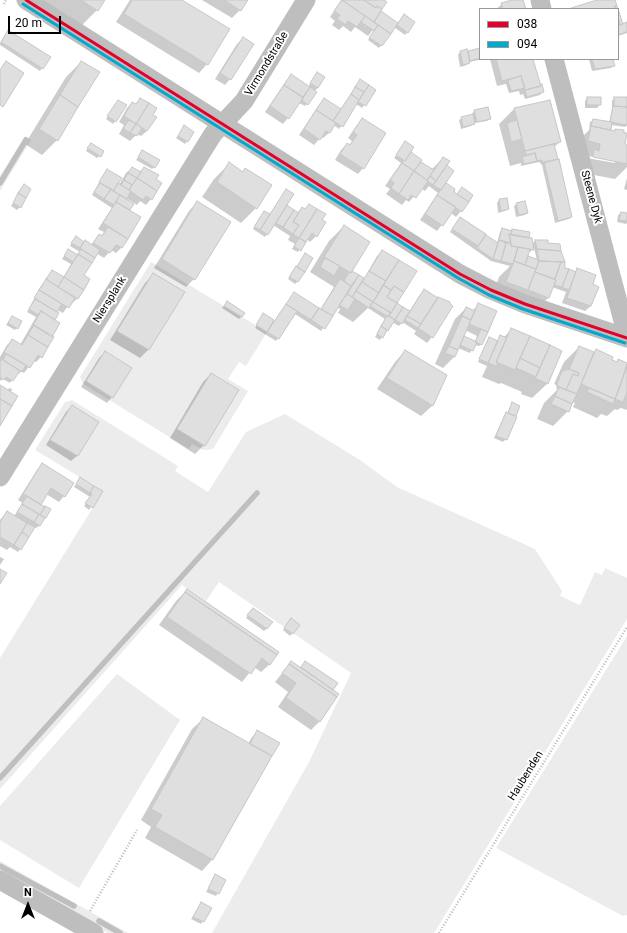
<!DOCTYPE html>
<html>
<head>
<meta charset="utf-8">
<style>
	body { margin:0 }
	#map { position:relative; width:627px; height:933px; overflow:hidden; background:#fff; font-family:Roboto,sans-serif }
	canvas { display:block }
	.legend { position:absolute; left:479px; top:8px; width:140px; height:52px; box-sizing:border-box; background:#fff; border:1px solid #999; margin:0; padding:5px 7px; list-style:none; font-size:12px; color:#000 }
	.legend li { display:flex; align-items:center; gap:8px; height:20px }
	.legend b { width:20px; border:1px solid #999 }
	.north { position:absolute; left:8px; top:885px; width:40px; height:40px; -webkit-text-stroke:3px #fff; paint-order:stroke; rotate:0deg; font-size:11px; font-weight:700; line-height:16px; text-align:center; color:#000 }
	.north::after { content:''; display:block; margin:auto; width:14px; height:18px; background:#000; clip-path:polygon(50% 0,100% 100%,50% 72%,0 100%) }
	.scale { position:absolute; left:8px; top:16px; width:53px; height:18px; box-sizing:border-box; border:2px solid #000; border-top:0; padding-left:5px; font-size:12px; line-height:14px; white-space:nowrap; color:#000; -webkit-text-stroke:3px #fff; paint-order:stroke }
</style>
</head>
<body>
<div id="map">
<canvas width="627" height="933"></canvas>
<ul class="legend">
<li><b style="height:5px;background:#e4002b"></b>038</li>
<li><b style="height:5px;background:#00a9ce"></b>094</li>
</ul>
<div class="north">N</div>
<div class="scale">20 m</div>
</div>
<script>
const c = document.querySelector('canvas').getContext('2d');
c.lineJoin = 'round';
function fillPath(path, color) { c.fillStyle = color; c.fill(path, 'evenodd'); }
const shape = rows => new Path2D(rows.map(r => 'M' + r).join(''));
function strokePath(path, color, width, dash) { c.strokeStyle = color; c.lineWidth = width; c.lineCap = dash ? 'butt' : 'round'; c.setLineDash(dash || []); c.stroke(path); }
function drawText(font, color, halo, rows, align = 'center') {
  c.font = font + ' Roboto,sans-serif'; c.lineWidth = 4; c.setLineDash([]); c.textBaseline = 'middle'; c.strokeStyle = halo; c.fillStyle = color; for (const [text, x, y, turn = 0] of rows) {
    c.save(); c.translate(x, y); c.rotate((+turn || 0) * Math.PI / 180); c.textAlign = isNaN(turn) ? turn : align; if (halo) c.strokeText(text, 0, 0); c.fillText(text, 0, 0); c.restore();
  }
}
fillPath(shape([
	[25,136,31,140,0,191,0,176],
	[151,262,267,332,246,366,239,362,228,379,248,391,213,449,203,450,192,444,189,449,83,384,80,377],
	[72,400,178,466,175,471,208,492,246,432,285,414,360,460,397,487,535,549,562,591,560,596,580,605,595,572,602,575,605,568,627,578,627,619,434,933,212,933,309,762,351,673,219,582,206,601,182,585,0,789,0,658,103,491,35,450,65,402],
	[627,636,627,915,623,916,496,848],
	[117,674,180,720,79,888,0,840,0,806],
	[0,861,128,933,108,933,0,872]
]), '#ececec');
fillPath(shape([
	[42,0,103,0,97,10,82,25],
	[130,0,180,0,207,64,199,73,116,22],
	[202,0,247,0,240,10,232,18],
	[341,0,382,0,380,11,397,24,404,15,414,22,405,35,394,27,379,48,368,40,375,30,374,29,368,36,355,27,351,32,343,26,339,30,332,25,335,21,330,17],
	[516,0,522,0,525,9,496,9,502,4],
	[618,12,622,25,627,23,627,33,618,36],
	[6,34,49,57,40,71,0,45,0,43],
	[243,38,230,79,225,85,215,79,237,44],
	[480,49,479,60,469,62,467,65,460,67,458,55,460,52,466,51,467,52],
	[490,59,532,59,543,92,540,95,525,99,523,94,520,95,519,91,509,93,506,84,497,86],
	[589,59,612,59,613,66,611,68,592,71],
	[81,62,57,140,42,155,25,144,66,77],
	[291,76,308,87,315,76,318,88,314,91,307,104,305,106,299,103,288,118,283,124,265,112,286,81],
	[360,80,374,90,362,108,356,104,339,129,334,125,329,133,323,138,321,137,314,145,299,135,319,105,324,99,340,110],
	[587,98,600,98,600,105,597,108,585,108,585,101],
	[614,98,627,98,627,125,625,127,611,125,609,131,613,132,615,130,624,145,627,146,627,167,615,179,578,172,577,142,589,130,590,122,593,120,609,123,612,109,612,101],
	[588,156,615,161,615,163,587,158],
	[140,99,147,131,141,136,137,134,130,141,119,134,124,125,119,122,127,108,132,103,135,105],
	[118,101,115,121,113,124,106,119],
	[487,108,490,118,487,121,474,123,471,126,461,129,459,120,462,118,472,115,472,114,474,111],
	[514,109,560,142,554,147,571,217,569,219,555,223,542,165,539,162,521,166,521,163,510,166,499,124],
	[362,119,363,168,358,174,335,160,341,150,347,144,349,145,352,141,348,138,357,125],
	[184,127,193,132,185,144,176,138],
	[405,142,409,152,421,160,419,162,431,170,443,158,445,166,445,183,454,189,452,192,461,211,456,217,451,213,437,231,420,220,438,193,429,186,425,191,421,188,409,202,406,200,402,205,386,194,390,189,385,186,401,163,394,158],
	[89,146,100,156,97,158,86,151],
	[140,154,154,167,152,169,136,160],
	[229,164,243,172,246,169,256,208,241,223,202,197,214,179],
	[132,168,139,172,144,168,155,179,151,199,146,205,140,201,137,205,126,198,125,199,133,204,129,211,140,217,121,248,116,253,111,250,104,258,96,253,83,276,89,280,77,299,71,304,70,303,63,313,57,310,41,357,36,362,33,361,24,373,21,371,19,374,17,373,10,383,3,379,0,381,0,357,7,345,12,340,20,345,36,317,27,312,41,286,45,281,63,278,71,264,62,259,68,250,77,256,80,252,70,246,73,240,90,246,99,235,101,236,104,232,98,229,112,208,92,195,105,172,107,170,119,185,126,173],
	[627,178,627,190,624,189],
	[24,186,20,207,17,210,11,206],
	[506,199,508,209,505,211,498,213,497,203,499,200],
	[197,202,194,279,186,287,154,268,189,211],
	[517,204,527,213,525,215,516,217,514,206],
	[286,206,297,213,302,208,316,236,310,242,307,239,298,252,292,249,295,244,288,240,290,236,273,225,265,237,253,229,264,212,270,215],
	[621,213,627,214,627,223,626,224,617,222,618,215],
	[458,220,497,243,500,232,502,229,528,233,528,238,532,244,535,241,547,244,559,245,564,262,564,268,574,272,578,269,591,285,591,306,585,311,562,303,566,292,552,287,549,297,534,312,492,297,499,277,510,266,491,261,450,232],
	[534,248,537,260,527,256,528,252,530,252],
	[344,226,369,242,349,275,352,272,364,279,377,256,382,251,416,272,393,307,409,312,419,296,424,291,432,337,427,343,414,334,416,331,402,322,399,326,392,322,380,340,375,337,385,319,368,308,353,322,338,313,340,309,337,307,321,331,295,314,276,341,255,328,264,315,274,322,294,293,320,310,334,287,310,272,329,241],
	[303,257,298,281,295,284,288,279],
	[154,274,183,292,148,350,140,358,110,340,145,283],
	[227,302,242,316,239,319,222,308],
	[479,304,496,312,482,344,479,346,475,345,470,353,458,348,454,357,443,368,435,364,455,319,466,308,472,311],
	[465,330,477,336,475,342,463,337],
	[12,317,17,328,15,330,6,325],
	[512,329,561,351,547,384,532,398,521,394,522,392,501,383,499,384,482,377,487,366,478,362,487,341,489,338,497,342,500,336,503,338],
	[579,347,593,353,596,350,616,363,619,360,627,364,627,410,621,408,617,410,615,409,607,416,601,414,597,418,573,407,575,403,572,402,568,411,553,426,537,419,544,403,557,390,556,385,554,384,564,362],
	[405,351,445,376,432,406,421,416,377,389,395,362],
	[105,352,112,397,107,403,81,387,99,358],
	[211,374,204,445,195,454,170,438,203,382],
	[0,386,7,390,10,388,12,389,0,424],
	[512,404,519,406,506,439,503,442,494,438,504,416,507,413],
	[72,406,98,422,77,456,71,461,46,445,66,412],
	[42,465,64,496,59,502,46,494,39,505,50,510,39,526,36,528,34,527,18,552,10,547,7,550,0,546,0,520,7,512,14,516,23,503,18,500,37,470],
	[78,481,102,491,89,510,84,506,90,497,74,487],
	[0,557,4,559,0,565],
	[187,590,270,664,261,672,254,667,242,682,159,625,176,601],
	[250,612,267,628,264,631,246,618],
	[289,622,298,625,290,636,283,630],
	[291,662,300,668,303,665,336,684,332,690,320,721,311,730,278,707,288,692,275,682],
	[203,719,248,744,252,737,257,732,278,744,212,860,202,871,145,838,151,827,141,820,192,729],
	[215,876,225,880,216,896,206,892],
	[201,904,210,909,201,924,191,919]
]), '#0003');
strokePath(shape([
	[0,183,26,140],
	[0,778,257,493],
	[0,866,74,906],
	[99,921,120,933]
]), '#bfbfbf', 5.5);
const building = shape([
	[81,0,105,0,98,11,81,0],
	[132,0,182,0,230,29,208,65,124,14,132,0],
	[224,0,248,0,241,11,224,0],
	[342,0,364,0,376,8,377,6,382,9,374,22,342,0],
	[342,0,365,16,357,27,348,21,346,25,337,19,340,15,334,11,342,0],
	[364,0,384,0,387,2,382,9,377,6,376,8,364,0],
	[512,0,523,0,526,9,503,9,501,3,512,0],
	[597,0,615,0,617,6,615,6,615,9,571,9,571,8,597,0],
	[615,6,617,6,623,24,620,25,618,17,618,9,615,9,615,6],
	[381,11,398,23,391,34,374,22,381,11],
	[404,14,415,22,408,33,397,25,404,14],
	[365,16,378,25,374,31,361,22,365,16],
	[627,22,627,32,618,35,618,26,627,22],
	[378,25,391,34,382,46,369,38,378,25],
	[8,30,51,57,43,69,1,42,8,30],
	[243,37,254,44,231,80,220,73,243,37],
	[480,48,480,58,470,61,468,51,480,48],
	[467,49,470,63,463,65,460,51,467,49],
	[496,59,533,59,541,86,525,90,521,76,502,81,496,59],
	[592,59,613,59,615,66,595,69,592,59],
	[6,61,24,73,3,107,0,105,0,70,6,61],
	[81,61,100,72,78,107,60,95,81,61],
	[317,72,325,77,318,88,310,83,317,72],
	[291,74,310,87,303,97,284,85,291,74],
	[521,76,525,88,511,91,508,80,521,76],
	[360,79,369,85,364,92,355,87,360,79],
	[542,84,544,92,527,97,525,90,541,86,540,85,542,84],
	[284,85,303,98,289,119,270,106,284,85],
	[369,85,376,90,366,106,358,102,369,85],
	[310,87,317,92,308,105,302,100,310,87],
	[355,87,364,92,359,100,351,94,355,87],
	[351,94,359,100,343,127,333,121,351,94],
	[60,95,78,107,58,141,39,129,60,95],
	[587,97,601,97,601,105,587,105,587,97],
	[614,97,627,97,627,107,614,106,614,97],
	[140,98,149,103,136,124,124,116,132,102,136,104,140,98],
	[324,98,341,109,333,121,316,110,324,98],
	[118,100,127,105,116,122,107,116,118,100],
	[550,100,561,142,525,151,514,108,550,100],
	[149,103,157,108,153,115,157,117,147,131,136,124,149,103],
	[613,106,627,107,627,125,610,122,613,106],
	[488,107,491,119,477,122,474,110,488,107],
	[316,110,336,123,330,133,326,131,320,140,304,129,316,110],
	[473,114,475,124,463,127,461,117,473,114],
	[362,118,386,133,364,169,340,154,347,143,350,145,357,135,353,132,362,118],
	[593,119,612,122,611,130,591,126,593,119],
	[129,120,136,124,130,133,123,128,129,120],
	[517,120,522,139,511,142,507,123,517,120],
	[136,124,142,128,137,136,130,133,136,124],
	[184,125,194,132,188,142,178,136,184,125],
	[591,126,615,131,615,129,624,130,624,133,627,133,625,144,627,145,627,164,593,157,594,149,599,151,600,144,588,141,591,126],
	[405,141,414,147,405,161,396,155,405,141],
	[91,143,104,151,101,157,87,148,91,143],
	[554,144,558,159,543,163,542,160,537,161,535,153,526,155,525,151,554,144],
	[142,150,160,160,155,168,138,157,142,150],
	[411,152,422,160,414,171,402,163,403,160,405,161,411,152],
	[535,153,537,161,524,164,522,157,535,153],
	[443,157,450,161,436,181,430,176,443,157],
	[559,159,572,217,558,221,544,162,559,159],
	[229,162,243,172,245,168,272,185,257,209,217,182,229,162],
	[421,162,434,170,427,180,414,171,421,162],
	[402,163,414,171,399,194,391,188,394,183,390,180,402,163],
	[447,165,454,171,441,190,433,185,447,165],
	[132,167,141,172,137,178,128,173,132,167],
	[144,167,159,175,156,179,162,183,157,191,137,178,144,167],
	[107,169,122,178,113,191,99,182,107,169],
	[414,171,428,181,416,198,411,195,408,200,399,194,414,171],
	[128,173,137,178,132,185,124,180,128,173],
	[430,176,436,181,433,185,427,181,430,176],
	[137,178,157,191,152,200,146,196,143,200,129,190,137,178],
	[124,180,132,185,129,190,121,185,124,180],
	[100,183,111,189,104,199,94,192,100,183],
	[118,183,131,191,127,199,113,191,118,183],
	[446,183,455,189,454,192,469,202,462,212,437,195,446,183],
	[24,184,31,189,26,198,18,193,24,184],
	[462,187,473,195,469,202,457,194,462,187],
	[111,189,120,195,114,205,104,199,111,189],
	[286,189,294,194,268,235,260,230,286,189],
	[18,193,26,198,21,208,13,203,18,193],
	[120,195,134,204,130,210,116,202,120,195],
	[437,195,456,207,443,226,425,214,437,195],
	[507,198,509,209,501,211,499,199,507,198],
	[197,201,231,222,195,280,162,259,197,201],
	[525,201,528,213,519,215,516,203,525,201],
	[116,202,141,217,128,239,103,223,116,202],
	[309,204,317,209,299,238,293,234,299,225,293,222,302,207,305,209,309,204],
	[287,205,294,210,283,227,276,223,287,205],
	[317,209,326,214,322,220,326,222,317,237,312,233,306,242,299,238,317,209],
	[294,210,299,213,293,222,299,225,293,234,283,227,294,210],
	[264,211,270,214,260,230,254,227,264,211],
	[621,212,627,213,627,221,619,220,621,212],
	[460,217,486,234,478,246,452,229,460,217],
	[344,225,370,242,351,273,324,257,344,225],
	[108,227,128,239,122,248,116,245,110,253,93,243,99,234,102,236,108,227],
	[502,228,512,231,511,235,509,234,511,243,499,240,502,228],
	[512,229,530,232,529,238,511,235,512,229],
	[509,234,532,238,534,250,511,246,509,234],
	[486,235,498,243,493,259,477,248,486,235],
	[76,236,84,242,80,248,71,243,76,236],
	[299,238,306,242,301,251,294,246,299,238],
	[85,240,100,250,95,258,80,248,85,240],
	[499,240,506,243,501,261,493,259,499,240],
	[535,240,548,240,548,243,560,244,561,251,537,249,535,240],
	[506,243,511,243,511,246,518,247,513,264,501,261,506,243],
	[518,247,530,249,525,265,514,261,518,247],
	[68,249,78,255,73,262,64,256,68,249],
	[81,249,95,258,92,263,78,254,81,249],
	[537,249,561,251,565,262,539,261,537,249],
	[382,250,399,260,386,281,369,271,382,250],
	[305,253,313,258,305,272,297,267,305,253],
	[78,254,92,263,84,275,90,279,84,290,64,277,78,254],
	[528,256,539,260,536,269,525,265,528,256],
	[325,258,340,266,334,276,320,267,325,258],
	[399,260,417,271,404,292,394,286,391,290,383,285,399,260],
	[514,261,536,269,528,290,506,282,514,261],
	[539,261,561,262,555,279,535,272,539,261],
	[561,262,565,262,565,268,569,269,562,287,554,285,556,280,555,279,561,262],
	[296,266,305,272,298,282,289,277,296,266],
	[577,268,596,275,593,284,599,287,591,306,567,298,577,268],
	[569,269,576,272,569,290,562,287,569,269],
	[52,270,64,277,58,287,46,279,52,270],
	[352,271,359,275,351,286,344,281,349,272,351,273,352,271],
	[369,271,386,281,379,293,362,282,369,271],
	[535,272,556,280,549,298,528,290,535,272],
	[153,273,185,292,149,350,117,331,153,273],
	[359,275,364,278,352,297,347,294,359,275],
	[64,277,84,290,78,299,58,287,64,277],
	[46,279,75,298,69,308,39,290,46,279],
	[340,279,351,286,333,316,321,309,340,279],
	[362,282,379,293,373,302,356,291,362,282],
	[383,285,391,290,387,297,397,303,391,313,373,302,383,285],
	[394,286,404,292,397,303,387,297,394,286],
	[424,289,438,298,421,324,407,316,424,289],
	[39,290,62,304,57,312,34,298,39,290],
	[356,291,373,302,369,308,352,297,356,291],
	[294,292,319,308,311,320,286,304,294,292],
	[347,294,355,299,348,310,339,305,347,294],
	[438,297,450,302,450,304,453,306,433,338,418,328,438,297],
	[35,299,59,313,55,320,41,311,38,315,29,309,35,299],
	[227,301,245,313,242,317,224,306,227,301],
	[373,302,390,312,389,316,387,316,370,306,373,302],
	[397,303,403,307,395,320,389,316,397,303],
	[478,303,497,311,488,332,469,324,478,303],
	[286,304,297,311,279,339,267,332,286,304],
	[403,307,410,311,402,324,395,320,403,307],
	[466,307,475,311,471,320,462,316,466,307],
	[319,308,333,316,325,329,311,320,319,308],
	[41,311,60,323,52,337,33,325,41,311],
	[263,313,274,320,267,332,256,325,263,313],
	[12,316,22,321,18,329,8,323,12,316],
	[387,316,389,316,395,320,388,331,381,326,387,316],
	[407,316,421,324,418,328,405,320,407,316],
	[462,316,471,320,458,350,449,346,462,316],
	[34,325,54,337,48,347,28,335,34,325],
	[381,326,387,330,383,338,377,334,381,326],
	[511,328,530,336,515,370,496,362,511,328],
	[481,329,488,332,482,345,475,342,481,329],
	[28,335,48,347,42,358,38,355,30,368,4,352,12,339,22,345,28,335],
	[500,335,507,338,496,362,498,363,496,366,488,363,500,335],
	[464,336,477,342,473,351,460,345,464,336],
	[530,336,550,345,540,368,520,358,530,336],
	[489,337,498,341,488,363,479,359,489,337],
	[550,345,562,351,548,384,535,378,550,345],
	[449,346,458,350,455,357,445,353,449,346],
	[579,346,594,352,577,394,566,390,573,374,578,376,579,373,569,369,579,346],
	[596,349,613,357,612,360,617,362,618,359,627,363,621,384,615,399,581,384,596,349],
	[405,350,447,375,433,406,387,378,405,350],
	[105,351,132,368,113,398,86,381,105,351],
	[6,354,26,365,22,372,3,360,6,354],
	[520,358,540,368,536,377,516,368,520,358],
	[2,359,20,371,13,381,6,377,4,380,0,377,0,362,2,359],
	[627,366,627,392,623,402,615,399,627,366],
	[569,369,579,373,578,376,573,374,566,390,559,387,557,384,562,371,569,369],
	[211,373,239,390,205,446,177,429,211,373],
	[0,385,18,396,12,406,0,399,0,385],
	[559,387,577,394,572,404,555,396,559,387],
	[589,388,615,399,613,404,587,392,589,388],
	[555,396,572,404,569,412,551,404,555,396],
	[0,399,12,406,0,426,0,399],
	[512,402,520,406,516,416,508,413,512,402],
	[72,405,99,422,78,456,50,440,72,405],
	[506,412,517,417,507,440,496,436,506,412],
	[42,463,74,483,65,497,51,488,41,505,23,494,42,463],
	[80,477,94,486,90,493,76,484,80,477],
	[94,486,103,491,93,508,85,503,92,494,90,493,94,486],
	[27,496,45,507,40,515,22,504,27,496],
	[22,504,39,514,34,522,17,512,22,504],
	[45,506,51,509,46,518,40,515,45,506],
	[7,511,27,523,14,545,0,537,0,522,7,511],
	[39,514,45,518,40,526,34,522,39,514],
	[27,523,35,527,29,537,22,532,27,523],
	[22,532,29,537,21,550,14,545,22,532],
	[0,569,7,573,0,584,0,569],
	[187,589,279,652,277,655,185,592,187,589],
	[185,592,277,655,270,665,262,658,251,674,167,617,185,592],
	[253,608,273,622,267,629,247,615,253,608],
	[291,618,300,625,293,634,284,628,291,618],
	[291,661,339,694,337,697,289,664,291,661],
	[305,661,338,683,333,690,301,667,305,661],
	[289,664,337,697,320,722,286,698,296,683,282,673,289,664],
	[203,717,272,756,213,860,155,827,162,815,151,809,203,717],
	[257,730,280,743,272,756,250,744,257,730],
	[215,874,226,880,219,894,208,889,215,874],
	[201,902,212,908,204,922,193,917,201,902]
]);
fillPath(building, '#dfdfdf');
strokePath(building, '#c7c7c7', 1);
strokePath(shape([
	[4,4,6,0],
	[90,911,137,830],
	[439,933,627,627]
]), '#b9b9b9', 2.5, [1, 2]);
strokePath(shape([
	[26,0,460,274,491,290,525,304,627,338],
	[540,0,542,9],
	[554,59,627,336],
	[0,477,213,134,244,101,306,0],
	[0,880,94,933]
]), '#bebebe', 19);
strokePath(shape([
	[26,0,460,274,491,290,525,304,627,338]
]), '#e4002b', 3);
strokePath(shape([
	[23,4,458,278,489,295,523,309,625,343]
]), '#00a9ce', 3);
drawText('11px', '#000', '#fff', [
	["Virmondstraße",267,64,-59],
	["Steene Dyk",591,197,75],
	["Niersplank",110,300,-58],
	["Haubenden",526,776,-58]
]);
</script>
</body>
</html>
